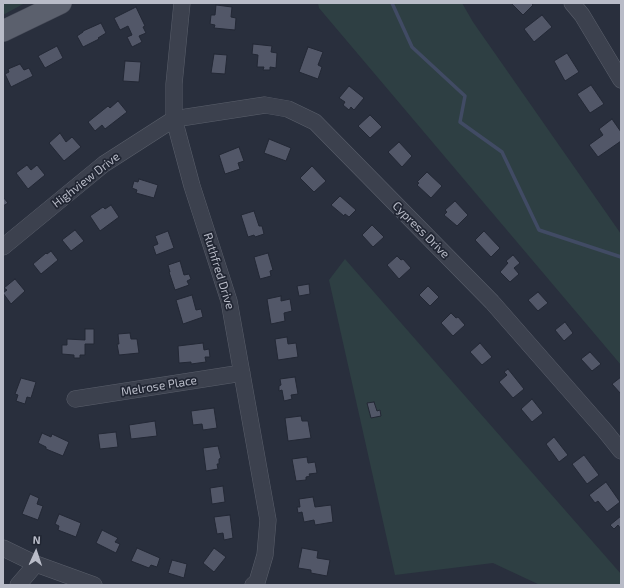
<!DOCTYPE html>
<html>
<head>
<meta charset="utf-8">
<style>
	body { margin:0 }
	#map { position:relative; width:624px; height:588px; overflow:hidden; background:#292f3d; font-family:"Exo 2",sans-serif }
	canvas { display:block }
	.frame { position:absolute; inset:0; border:4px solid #b9bcc8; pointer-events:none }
	.north { position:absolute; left:16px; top:532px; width:40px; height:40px; -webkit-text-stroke:3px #212633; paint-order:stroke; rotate:3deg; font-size:11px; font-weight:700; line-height:16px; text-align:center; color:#b9bcc8 }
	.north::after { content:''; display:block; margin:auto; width:14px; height:18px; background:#b9bcc8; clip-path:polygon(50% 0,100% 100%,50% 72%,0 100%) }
</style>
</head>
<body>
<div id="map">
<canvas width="624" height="588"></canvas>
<div class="frame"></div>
<div class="north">N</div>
</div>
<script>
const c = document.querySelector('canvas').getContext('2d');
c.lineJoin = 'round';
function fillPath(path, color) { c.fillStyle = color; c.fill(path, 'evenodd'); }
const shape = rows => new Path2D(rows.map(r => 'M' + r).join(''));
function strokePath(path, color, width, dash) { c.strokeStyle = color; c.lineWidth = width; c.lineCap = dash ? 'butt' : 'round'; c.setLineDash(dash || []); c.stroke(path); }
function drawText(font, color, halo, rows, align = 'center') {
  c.font = font + ' "Exo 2",sans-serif'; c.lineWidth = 3.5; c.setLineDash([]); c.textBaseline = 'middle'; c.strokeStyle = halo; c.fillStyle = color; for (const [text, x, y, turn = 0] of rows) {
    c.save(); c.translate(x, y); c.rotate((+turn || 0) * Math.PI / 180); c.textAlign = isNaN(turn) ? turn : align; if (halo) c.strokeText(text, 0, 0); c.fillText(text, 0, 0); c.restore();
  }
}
fillPath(shape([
	[3,3,25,3,3,15],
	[318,3,462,3,473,22,621,234,621,365,319,8],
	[345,259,621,574,621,585,540,585,493,563,395,575,329,280]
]), '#2e3f43');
strokePath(shape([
	[392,3,412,47,465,96,460,122,502,152,539,230,621,257]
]), '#414b64', 3.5);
const building = shape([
	[511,3,531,3,533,5,523,15,511,3],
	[216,5,232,7,231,17,236,18,235,30,214,28,215,25,210,24,211,15,215,15,216,5],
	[136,7,145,26,143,27,146,33,139,36,142,42,132,47,127,37,132,35,128,26,120,30,114,18,136,7],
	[542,15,552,27,534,42,524,29,542,15],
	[101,23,106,33,98,38,99,39,83,47,77,36,83,32,83,31,101,23],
	[253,44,272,46,271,52,277,53,276,68,270,67,270,70,263,70,264,67,257,67,258,55,252,54,253,44],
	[57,46,63,58,45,68,38,56,57,46],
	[308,47,323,52,318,65,322,67,318,79,299,72,308,47],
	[567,53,579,72,565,81,554,61,567,53],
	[214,54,227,55,225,74,211,73,214,54],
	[125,61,141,62,139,82,123,81,125,61],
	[20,64,24,70,29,68,33,76,11,87,5,74,9,72,8,69,20,64],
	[591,85,604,104,590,113,577,94,591,85],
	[349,86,364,98,354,110,351,107,349,110,343,105,345,102,339,98,349,86],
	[118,101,127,112,105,129,102,125,95,131,88,122,108,106,110,108,118,101],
	[370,115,382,127,370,138,358,126,370,115],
	[612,119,621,132,621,141,598,157,589,145,603,135,599,129,612,119],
	[60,133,66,142,72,137,81,147,64,161,49,143,60,133],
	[269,139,291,148,286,161,264,153,269,139],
	[399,142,412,156,402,167,388,152,399,142],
	[239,147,244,161,238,163,240,169,225,174,219,155,239,147],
	[27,165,31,170,37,165,45,175,28,189,16,173,27,165],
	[312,166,326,181,314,192,300,178,312,166],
	[427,172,442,186,431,198,417,185,419,183,417,182,427,172],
	[139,179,158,185,154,198,136,193,137,190,132,188,134,181,138,182,139,179],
	[340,196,356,210,349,217,345,214,344,216,331,205,340,196],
	[3,197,8,203,3,206,3,197],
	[455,201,468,215,457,226,444,215,447,212,445,210,455,201],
	[111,205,119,217,100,231,90,216,103,207,105,209,111,205],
	[254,211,259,226,262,226,264,234,255,237,254,235,248,237,241,215,254,211],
	[372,225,384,237,373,247,362,235,372,225],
	[75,230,84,241,71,251,62,240,75,230],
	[168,231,174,248,156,255,153,246,158,244,155,236,168,231],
	[484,231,500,248,491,257,475,240,484,231],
	[51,251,58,260,41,274,33,264,46,253,47,254,51,251],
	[268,253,273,270,270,271,271,276,260,279,254,257,268,253],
	[513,255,520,263,514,268,519,274,510,282,500,272,508,263,506,261,513,255],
	[397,256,401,260,403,259,411,268,399,279,387,265,397,256],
	[180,261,184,275,189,274,191,279,187,281,189,285,175,290,169,272,170,272,168,265,180,261],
	[15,279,25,291,11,304,3,293,7,290,4,288,15,279],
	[309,284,310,294,299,296,297,286,309,284],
	[428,286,439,297,430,306,419,295,428,286],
	[538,292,548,303,538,311,528,300,538,292],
	[192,295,196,310,201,309,203,317,183,324,176,300,192,295],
	[281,296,281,301,290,299,292,311,284,313,285,321,271,324,267,299,281,296],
	[451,313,456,318,458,317,465,325,453,336,441,323,451,313],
	[565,322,573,333,564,341,555,330,565,322],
	[85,329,94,329,94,344,85,344,85,355,80,355,80,358,74,358,74,355,62,354,62,345,67,345,67,339,85,340,85,329],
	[130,333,131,339,137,339,139,353,119,355,117,344,119,344,118,334,130,333],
	[287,337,288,344,296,343,298,357,278,360,275,339,287,337],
	[203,343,204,350,209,349,210,357,205,357,206,362,191,364,191,362,179,363,178,346,203,343],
	[480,343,492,357,482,365,470,352,480,343],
	[590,352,601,364,592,371,581,359,590,352],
	[508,369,524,389,513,398,499,382,507,375,504,372,508,369],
	[295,377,298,394,291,395,292,399,284,401,282,390,279,391,279,386,281,385,280,379,295,377],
	[621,377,621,394,612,384,621,377],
	[21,378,36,382,31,398,27,397,25,404,16,401,18,395,15,394,21,378],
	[532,399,543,413,532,422,521,409,532,399],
	[374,402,377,411,380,410,381,416,371,418,367,403,374,402],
	[214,408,217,428,203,430,202,424,193,425,191,411,214,408],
	[301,416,302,421,308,421,311,438,288,441,285,418,301,416],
	[155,421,157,436,131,439,129,425,155,421],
	[116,432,118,447,100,449,98,434,116,432],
	[42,433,51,437,52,434,69,442,63,456,46,449,46,447,38,443,42,433],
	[554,437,568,455,559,462,546,444,554,437],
	[218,446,221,458,219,459,219,464,217,464,218,469,206,471,203,448,218,446],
	[584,455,599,475,587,484,572,464,584,455],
	[307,457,308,463,315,462,317,473,309,474,310,476,306,477,306,480,296,481,292,459,307,457],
	[606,482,620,502,607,512,598,501,595,503,589,495,606,482],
	[223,486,225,502,212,504,210,488,223,486],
	[30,494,39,498,37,504,43,506,38,520,22,514,30,494],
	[313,497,315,507,331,505,333,522,315,525,314,520,304,522,302,512,298,513,297,507,300,507,299,499,313,497],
	[59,514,81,523,76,537,58,530,59,526,55,524,59,514],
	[230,515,233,538,224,540,223,533,217,534,214,517,230,515],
	[621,516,621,529,618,525,614,529,610,525,621,516],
	[102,530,118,538,115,542,120,544,116,553,96,543,102,530],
	[137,548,160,558,157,567,151,565,149,568,131,561,137,548],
	[214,548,226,557,214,572,203,563,214,548],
	[302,548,318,551,317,558,330,560,327,576,311,573,311,570,298,568,302,548],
	[172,560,187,564,184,578,168,573,172,560]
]);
fillPath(building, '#525768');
strokePath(building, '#232835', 1);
const minor = shape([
	[182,3,174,84,174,119,192,186,229,301,268,520,265,555,257,582,253,585],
	[572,3,582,15,621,80],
	[3,247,104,164,174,119,265,105,288,109,315,122,492,302,605,431,621,451],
	[75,399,242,373],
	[3,548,36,564,94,585],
	[18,585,36,564]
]);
const major = shape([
	[3,31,61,3]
]);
strokePath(minor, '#5a5f6b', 17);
strokePath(major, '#464a57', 22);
strokePath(minor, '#3c414e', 16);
strokePath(major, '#5b606d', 21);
drawText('12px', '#b9bcc8', '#212633', [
	["Highview Drive",86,180,-38],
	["Cypress Drive",421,230,45],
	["Ruthfred Drive",219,271,73],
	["Melrose Place",159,386,-9]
]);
</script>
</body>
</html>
